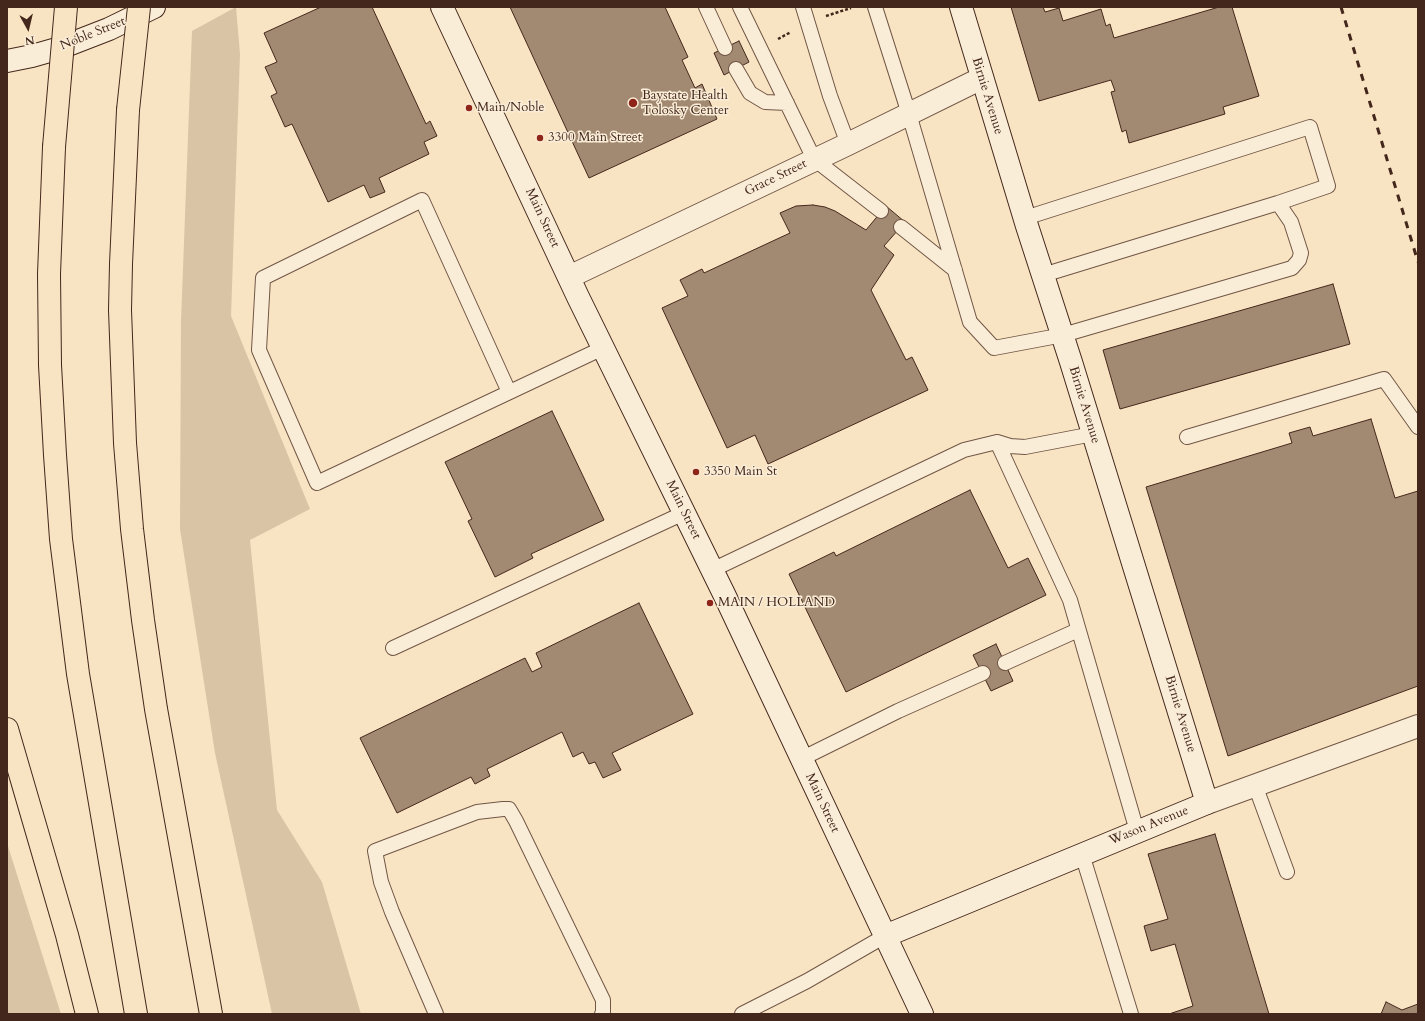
<!DOCTYPE html>
<html>
<head>
<meta charset="utf-8">
<style>
	body { margin:0 }
	#map { position:relative; width:1425px; height:1021px; overflow:hidden; background:#f8e4c2; font-family:Cardo,serif }
	canvas { display:block }
	.frame { position:absolute; inset:0; border:8px solid #44271c; pointer-events:none }
	.north { position:absolute; left:8px; top:8px; width:40px; height:40px; -webkit-text-stroke:3px #faedd7; paint-order:stroke; rotate:172deg; font-size:11px; font-weight:700; line-height:16px; text-align:center; color:#44271c }
	.north::after { content:''; display:block; margin:auto; width:14px; height:18px; background:#44271c; clip-path:polygon(50% 0,100% 100%,50% 72%,0 100%) }
</style>
</head>
<body>
<div id="map">
<canvas width="1425" height="1021"></canvas>
<div class="frame"></div>
<div class="north">N</div>
</div>
<script>
const c = document.querySelector('canvas').getContext('2d');
c.lineJoin = 'round';
function fillPath(path, color) { c.fillStyle = color; c.fill(path, 'evenodd'); }
const shape = rows => new Path2D(rows.map(r => 'M' + r).join(''));
function strokePath(path, color, width, dash) { c.strokeStyle = color; c.lineWidth = width; c.lineCap = dash ? 'butt' : 'round'; c.setLineDash(dash || []); c.stroke(path); }
function drawText(font, color, halo, rows, align = 'center') {
  c.font = font + ' Cardo,serif'; c.lineWidth = 3; c.setLineDash([]); c.textBaseline = 'middle'; c.strokeStyle = halo; c.fillStyle = color; for (const [text, x, y, turn = 0] of rows) {
    c.save(); c.translate(x, y); c.rotate((+turn || 0) * Math.PI / 180); c.textAlign = isNaN(turn) ? turn : align; if (halo) c.strokeText(text, 0, 0); c.fillText(text, 0, 0); c.restore();
  }
}
fillPath(shape([
	[236,7,240,54,231,316,310,509,250,540,277,810,322,882,361,1014,272,1014,215,753,180,529,181,321,192,31],
	[7,843,61,1014,7,1014]
]), '#d9c4a6');
const building = shape([
	[321,7,372,7,426,124,430,121,437,136,424,142,429,154,379,178,385,192,370,198,364,185,328,202,292,124,285,127,271,96,277,93,265,67,277,62,264,33,321,7],
	[510,7,665,7,688,57,682,60,695,88,702,84,717,119,589,178,510,7],
	[1011,7,1043,7,1045,12,1059,8,1063,21,1101,9,1106,26,1110,24,1114,38,1219,7,1232,7,1259,96,1223,107,1225,114,1129,143,1126,130,1122,132,1111,92,1115,91,1111,80,1039,101,1011,7],
	[739,41,749,62,724,75,714,53,739,41],
	[813,205,825,207,835,211,866,230,886,206,905,222,884,246,894,255,871,290,906,360,912,357,928,390,768,464,755,435,727,448,662,308,688,296,680,280,702,269,704,273,790,233,780,213,796,206,813,205],
	[1333,284,1350,344,1120,409,1103,350,1333,284],
	[552,411,604,520,531,554,533,558,495,577,468,521,472,519,445,462,552,411],
	[1371,419,1395,498,1418,491,1418,686,1228,756,1146,487,1292,443,1289,433,1310,427,1313,436,1371,419],
	[970,490,1008,568,1028,558,1046,595,846,692,789,574,834,552,836,556,970,490],
	[639,603,693,714,612,753,621,770,603,778,595,762,589,764,583,752,573,757,562,732,487,769,490,776,475,784,471,777,397,813,360,738,525,658,532,672,542,667,536,653,639,603],
	[996,644,1013,681,991,691,973,655,996,644],
	[1215,834,1269,1014,1169,1014,1193,1006,1175,944,1151,951,1144,926,1168,919,1148,854,1215,834],
	[1386,1002,1402,1010,1418,1004,1418,1014,1381,1014,1386,1002]
]);
fillPath(building, '#a28972');
strokePath(building, '#44271c', 1);
const service = shape([
	[706,7,725,48],
	[740,7,814,159,881,211],
	[803,7,830,96,848,144],
	[875,7,909,114,970,322,994,348,1063,335,1292,268,1299,260,1301,253,1291,222,1278,203],
	[736,69,750,93,765,102,787,103],
	[1025,218,1310,127,1328,186,1278,203,1043,275],
	[901,227,955,270],
	[509,392,422,200,263,278,259,350,317,483,603,348],
	[1187,437,1384,379,1418,427],
	[997,442,1070,600,1137,831],
	[712,570,964,450,997,442,1010,446,1025,447,1093,434],
	[393,648,684,513],
	[1005,663,1078,630],
	[801,759,898,711,983,673],
	[1255,785,1287,872],
	[1082,854,1131,1014],
	[436,1014,392,912,381,882,375,851,477,812,503,809,509,809,516,821,603,1000,603,1012,602,1014],
	[742,1014,807,981,885,936]
]);
const minor = shape([
	[569,277,848,144,982,78]
]);
const tertiary = shape([
	[1207,803,1418,726]
]);
const secondary = shape([
	[442,7,578,297,724,594,922,1014],
	[7,61,32,56,60,48,109,29,154,7],
	[885,936,1207,803,1071,362,1027,226,961,7]
]);
const motorway = shape([
	[128,110,121,264,120,310,125,443,132,529,143,620,156,709,211,1014],
	[54,147,49,274,50,365,55,455,61,539,78,674,136,1014],
	[7,729,67,935,87,1014]
]);
strokePath(service, '#715646', 16);
strokePath(minor, '#715646', 24);
strokePath(tertiary, '#715646', 24);
strokePath(secondary, '#44271c', 24);
strokePath(motorway, '#44271c', 24);
strokePath(shape([
	[826,16,851,8],
	[778,39,791,32]
]), '#44271c', 2.5, [3, 2]);
strokePath(service, '#faedd7', 14);
strokePath(minor, '#faedd7', 22);
strokePath(tertiary, '#faedd7', 22);
strokePath(secondary, '#faedd7', 22);
strokePath(motorway, '#f8e4c2', 22);
strokePath(shape([
	[1341,7,1418,262]
]), '#44271c', 3, [7, 7]);
const motorwayBridge = shape([
	[128,110,139,7],
	[54,147,66,7]
]);
strokePath(motorwayBridge, '#44271c', 24, []);
strokePath(motorwayBridge, '#f8e4c2', 22);
for (const [x, y, r, color] of [
	[633,103,5,"#8f2418"],
	[469,108,4,"#8f2418"],
	[540,138,4,"#8f2418"],
	[696,472,4,"#8f2418"],
	[710,603,4,"#8f2418"]
]) { const dot = new Path2D(); dot.arc(x, y, r, 0, 2 * Math.PI); c.fillStyle = color; c.fill(dot); strokePath(dot, '#faedd7', 1.5); }
drawText('13px', '#44271c', '#faedd7', [
	["Noble Street",93,34,-22],
	["Birnie Avenue",987,96,73],
	["Grace Street",776,178,-26],
	["Main Street",542,218,65],
	["Birnie Avenue",1084,405,73],
	["Main Street",683,510,64],
	["Birnie Avenue",1180,714,73],
	["Main Street",822,803,65],
	["Wason Avenue",1149,826,-22]
]);
drawText('13px', '#44271c', '#faedd7', [
	["Baystate Health",642,96],
	["Tolosky Center",642,111],
	["Main/Noble",477,108],
	["3300 Main Street",548,138],
	["3350 Main St",704,472],
	["MAIN / HOLLAND",718,603]
], 'left');
</script>
</body>
</html>
